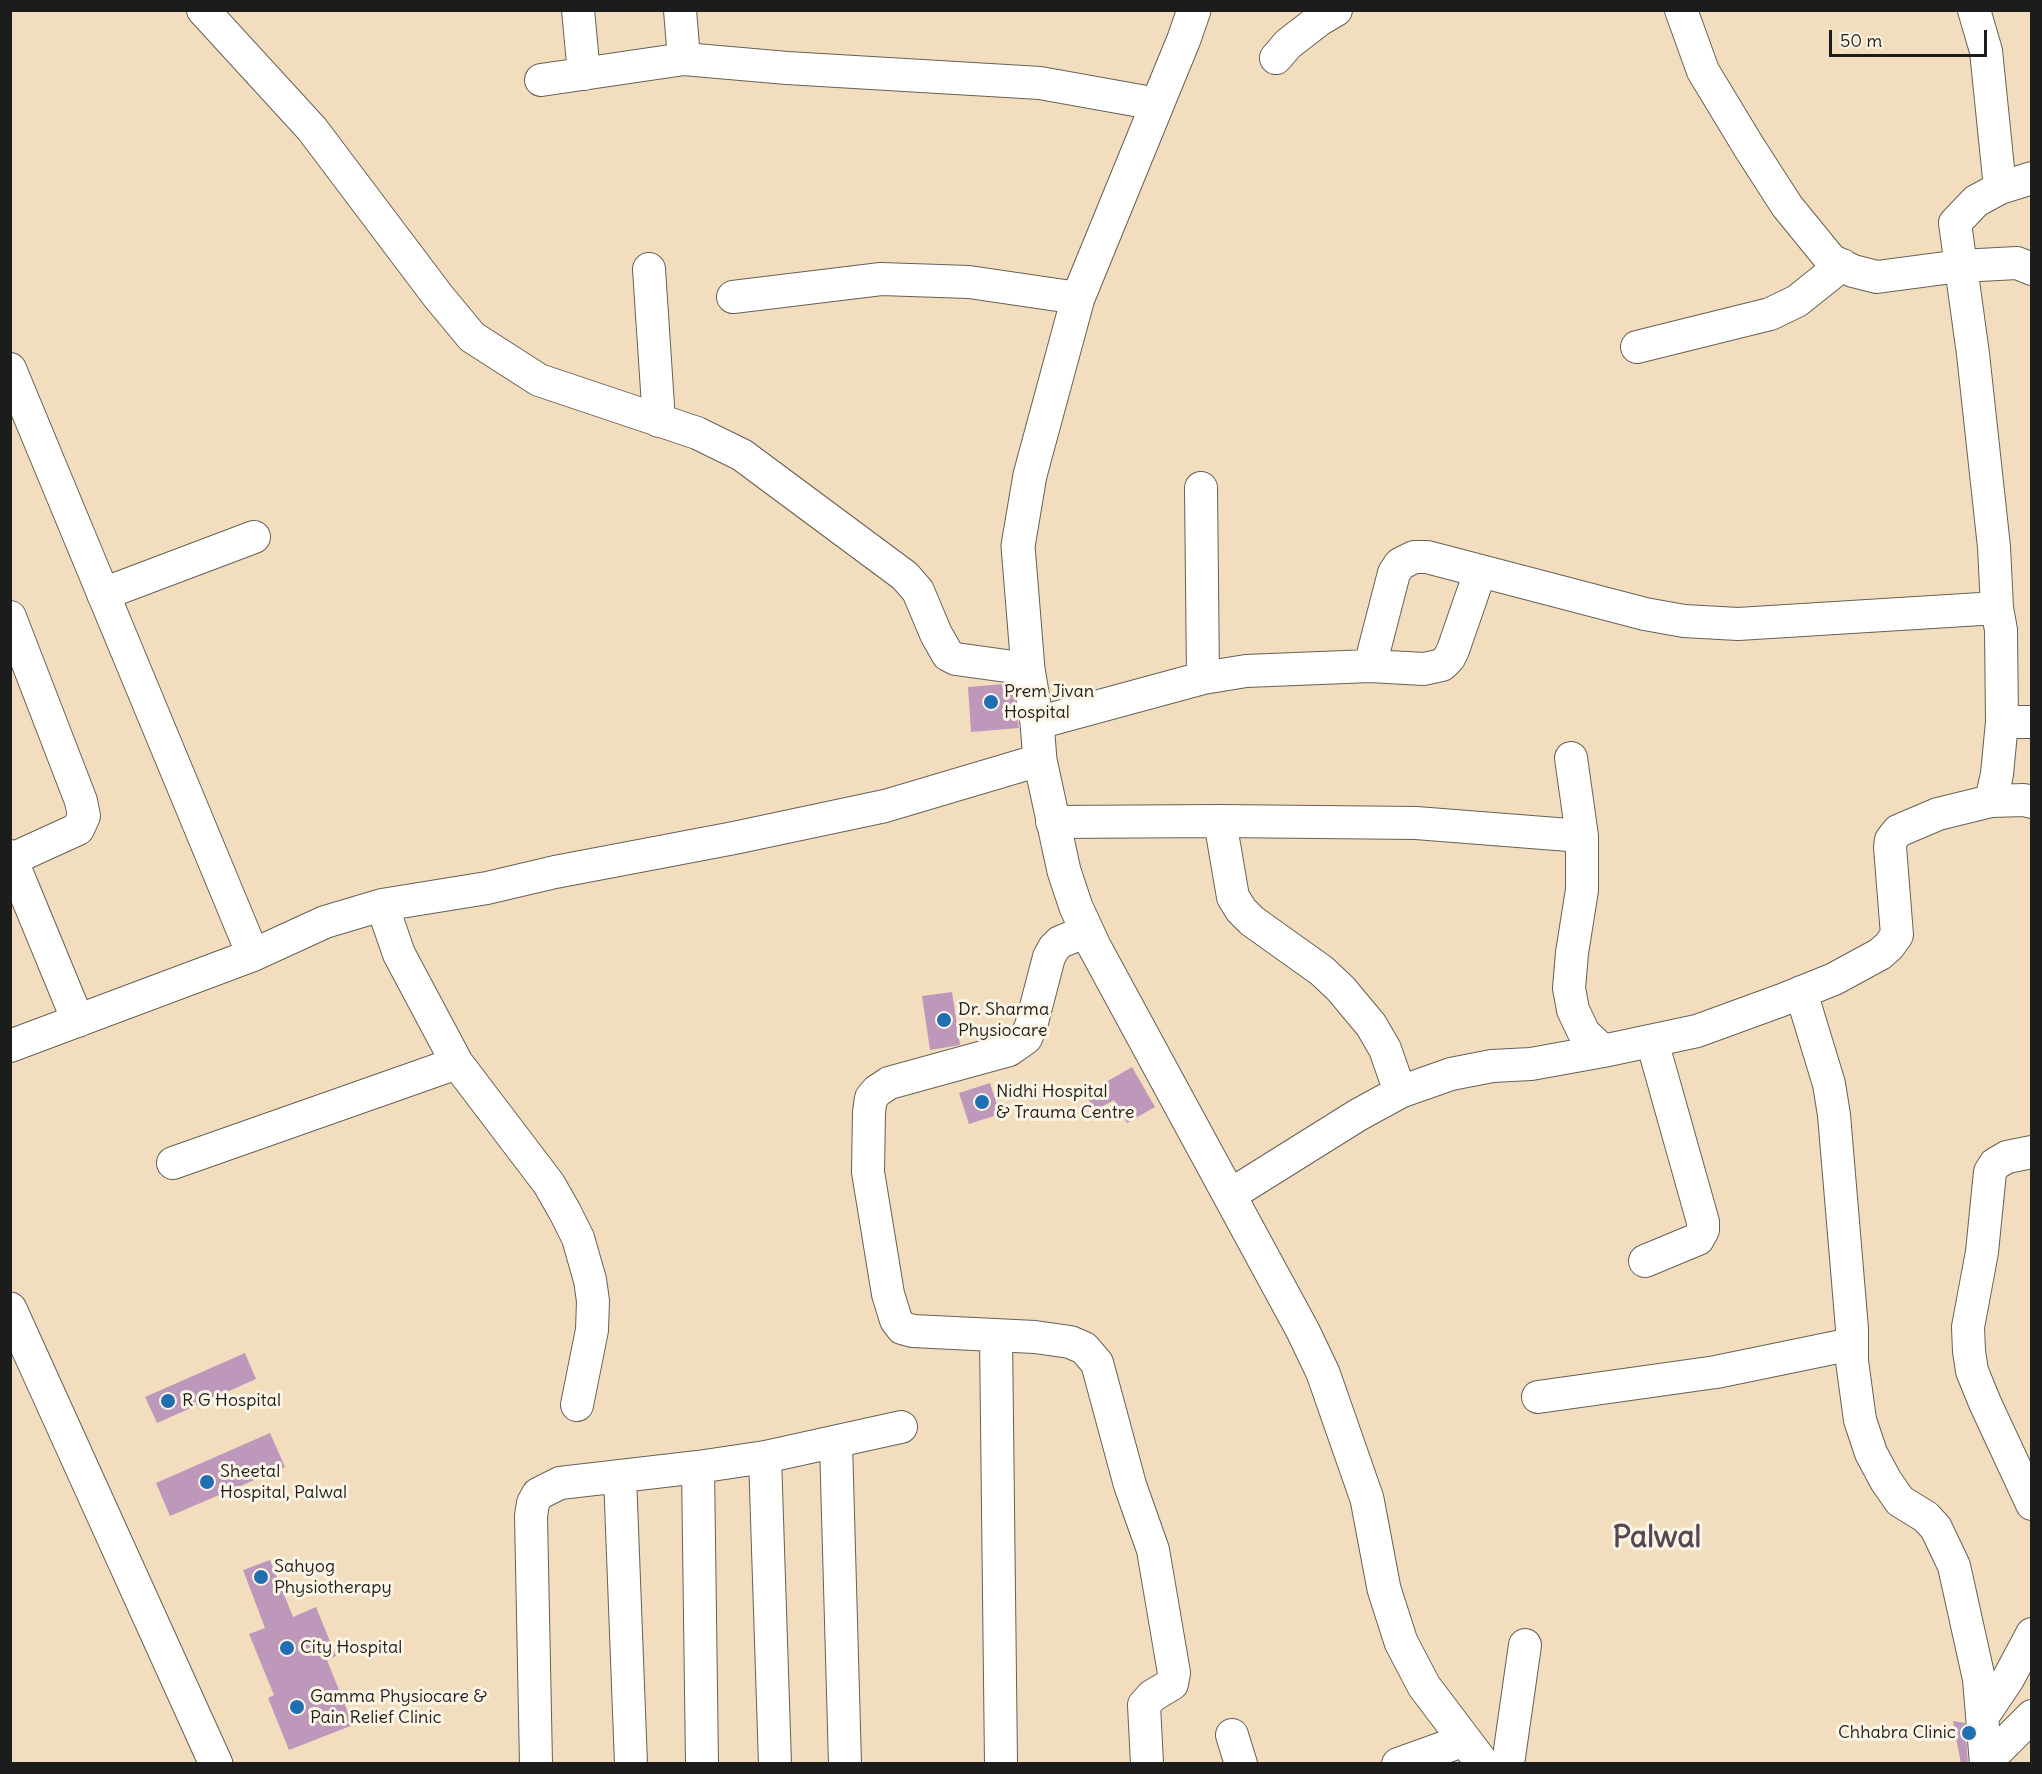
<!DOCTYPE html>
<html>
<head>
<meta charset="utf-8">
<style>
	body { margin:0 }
	#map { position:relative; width:2042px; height:1774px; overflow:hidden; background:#f2debe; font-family:Delius,sans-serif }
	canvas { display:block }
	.frame { position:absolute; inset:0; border:12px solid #1c1c1c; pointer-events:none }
	.scale { position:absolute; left:1829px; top:30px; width:158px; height:27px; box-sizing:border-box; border:3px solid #1c1c1c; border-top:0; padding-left:8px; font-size:18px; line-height:21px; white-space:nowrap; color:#1c1c1c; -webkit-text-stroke:4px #fcf5e5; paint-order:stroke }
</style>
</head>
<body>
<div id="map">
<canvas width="2042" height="1774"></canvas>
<div class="frame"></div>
<div class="scale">50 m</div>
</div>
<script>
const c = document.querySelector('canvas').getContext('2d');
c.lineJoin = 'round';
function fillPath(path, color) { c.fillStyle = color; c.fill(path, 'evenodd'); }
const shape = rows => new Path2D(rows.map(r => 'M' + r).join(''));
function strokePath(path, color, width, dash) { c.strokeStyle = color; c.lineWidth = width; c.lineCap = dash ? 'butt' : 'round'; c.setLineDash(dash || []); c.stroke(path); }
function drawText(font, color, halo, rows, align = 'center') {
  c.font = font + ' Delius,sans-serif'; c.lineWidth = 6; c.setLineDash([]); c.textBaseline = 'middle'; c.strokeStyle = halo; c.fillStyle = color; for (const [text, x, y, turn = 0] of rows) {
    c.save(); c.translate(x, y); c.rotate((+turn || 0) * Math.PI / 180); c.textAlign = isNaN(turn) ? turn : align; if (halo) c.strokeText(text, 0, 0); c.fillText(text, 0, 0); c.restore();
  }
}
fillPath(shape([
	[1004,684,1012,685,1019,728,971,732,968,687],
	[952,992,960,1045,930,1050,922,996],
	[1132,1067,1155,1107,1127,1123,1114,1100,1095,1111,1085,1094],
	[990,1083,1000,1114,969,1124,959,1093],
	[245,1353,256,1379,157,1423,145,1397],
	[270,1433,285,1467,170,1516,156,1483],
	[270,1560,293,1617,316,1607,336,1656,327,1660,353,1725,289,1750,268,1698,274,1695,249,1634,265,1628,243,1570],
	[1953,1721,1965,1723,1968,1764,1961,1764]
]), '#be98ba');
const minor = shape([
	[203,10,312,129,438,296,472,337,539,380,697,433,742,455,905,576,918,591,936,634,948,655,956,659,1028,669],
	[578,10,584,74],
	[680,10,684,59],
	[1681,10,1703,71,1749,147,1787,206,1831,260,1853,271,1877,277,1960,266,2017,263,2032,269],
	[1974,10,1986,51,2000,188],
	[1276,58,1288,44,1319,20,1336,10],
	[541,80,684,59,787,68,1040,83,1157,104],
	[649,269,659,421],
	[733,297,881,279,969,282,1078,298],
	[1637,347,1770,314,1797,301,1842,265],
	[10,369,253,955],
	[1201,488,1203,678],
	[103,594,254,537],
	[10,617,81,801,84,816,78,829,10,860],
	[1370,666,1424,669,1442,665,1449,658,1453,650,1480,572],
	[2002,722,2032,722],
	[1037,723,1203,678,1246,671,1370,666,1394,573,1400,564,1414,557,1427,557,1645,614,1684,621,1738,624,1997,608],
	[1571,758,1582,836,1582,890,1572,953,1569,988,1573,1010,1584,1033,1603,1051],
	[1991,801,1997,774,2002,722,2001,630,1997,608,1994,547,1973,354,1955,223,1976,201,2000,188,2032,178],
	[1220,821,1233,897,1241,910,1252,921,1322,971,1341,989,1371,1025,1385,1049,1400,1092],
	[1052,822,1220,821,1416,823,1582,836],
	[10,856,78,1021],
	[382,905,399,954,457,1063,549,1184,565,1212,578,1238,590,1280,593,1301,592,1330,577,1405],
	[1087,931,1060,942,1054,948,1049,957,1031,1026,1026,1038,1019,1043,1009,1050,889,1083,877,1091,871,1098,869,1112,868,1172,888,1294,896,1320,902,1328,913,1331,1035,1337,1070,1342,1084,1348,1097,1363,1130,1485,1153,1550,1174,1673,1172,1684,1152,1696,1144,1705,1147,1764],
	[1801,992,1829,1084,1834,1115,1852,1329,1852,1361,1860,1420,1871,1453,1886,1481,1900,1501,1926,1517,1936,1528,1954,1566,1979,1679,1986,1764],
	[10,1046,253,955,325,922,382,905,487,888,555,872,734,838,885,806,1040,760],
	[2032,1152,2007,1157,1995,1164,1990,1172,1982,1252,1968,1327,1969,1351,1972,1371,1985,1403,2032,1504],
	[173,1163,457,1063],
	[1230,1195,1358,1115,1400,1092,1451,1074,1492,1066,1531,1064,1603,1051,1697,1031,1782,1000,1834,979,1880,954,1889,946,1897,935,1890,847,1891,840,1898,831,1938,814,1991,801,2024,800,2032,802],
	[1645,1261,1698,1239,1703,1230,1703,1222,1652,1041],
	[996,1336,1001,1764],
	[1538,1397,1716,1372,1852,1344],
	[836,1443,845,1764],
	[765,1457,775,1764],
	[698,1467,702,1764],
	[620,1476,631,1764],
	[1983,1716,2008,1679,2032,1634],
	[1232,1735,1241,1764],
	[1986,1762,2032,1716],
	[536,1764,531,1516,533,1503,538,1494,560,1483,698,1467,765,1457,901,1427],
	[1398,1764,1465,1740],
	[1508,1764,1525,1645]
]);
const major = shape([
	[1194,10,1184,39,1078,298,1030,475,1018,546,1028,669,1037,723,1040,760,1064,871,1076,907,1094,946,1303,1331,1323,1373,1367,1499,1384,1589,1401,1642,1424,1686,1483,1764]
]);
const highway = shape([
	[10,1309,216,1764]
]);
strokePath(minor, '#676055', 34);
strokePath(major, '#676055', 35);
strokePath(highway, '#676055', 35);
strokePath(minor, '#fff', 32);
strokePath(major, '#fff', 33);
strokePath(highway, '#fff', 33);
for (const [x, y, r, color] of [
	[991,702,8,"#1f6fb2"],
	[944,1020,8,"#1f6fb2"],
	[982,1102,8,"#1f6fb2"],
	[168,1401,8,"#1f6fb2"],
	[207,1482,8,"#1f6fb2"],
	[261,1577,8,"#1f6fb2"],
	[287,1648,8,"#1f6fb2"],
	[297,1707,8,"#1f6fb2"],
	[1969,1733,8,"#1f6fb2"]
]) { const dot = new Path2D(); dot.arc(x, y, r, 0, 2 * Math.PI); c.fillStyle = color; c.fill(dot); strokePath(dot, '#fcf5e5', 2); }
drawText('18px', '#1c1c1c', '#fcf5e5', [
	["Prem Jivan",1004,692],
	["Hospital",1004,713],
	["Dr. Sharma",958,1010],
	["Physiocare",958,1031],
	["Nidhi Hospital",996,1092],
	["& Trauma Centre",996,1113],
	["R G Hospital",182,1401],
	["Sheetal",220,1472],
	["Hospital, Palwal",220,1493],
	["Sahyog",274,1567],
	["Physiotherapy",274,1588],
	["City Hospital",300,1648],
	["Gamma Physiocare &",310,1697],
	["Pain Relief Clinic",310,1718],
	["Chhabra Clinic",1956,1733,"right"]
], 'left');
drawText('bold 30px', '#554753', '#fcf5e5', [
	["Palwal",1657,1538]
]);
</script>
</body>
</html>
